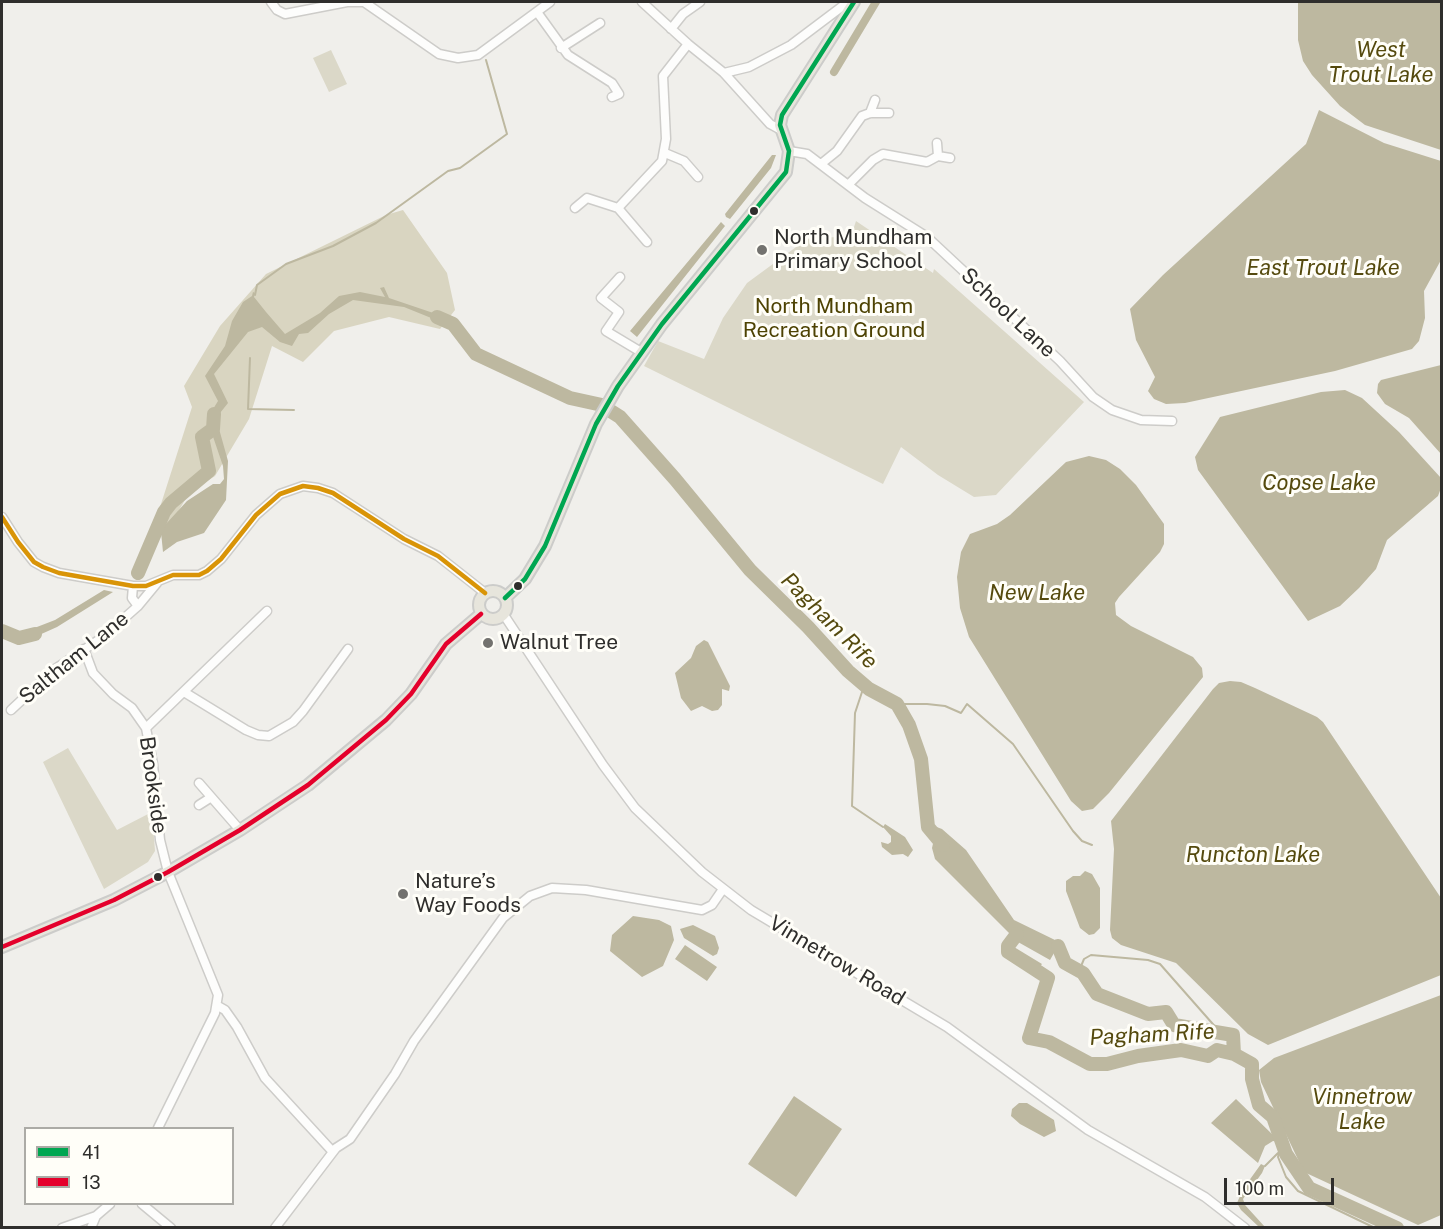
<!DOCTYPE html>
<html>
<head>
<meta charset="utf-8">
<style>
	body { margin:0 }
	#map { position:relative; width:1443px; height:1229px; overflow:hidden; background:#f0efeb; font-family:"Public Sans",sans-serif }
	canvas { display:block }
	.frame { position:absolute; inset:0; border:3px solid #2f2e2c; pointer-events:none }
	.legend { position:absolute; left:24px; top:1127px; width:210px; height:78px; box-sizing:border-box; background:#fffef8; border:2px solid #acaba6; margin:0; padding:8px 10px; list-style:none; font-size:18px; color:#2f2e2c }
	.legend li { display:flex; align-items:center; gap:12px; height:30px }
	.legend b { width:30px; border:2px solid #acaba6 }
	.scale { position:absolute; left:1224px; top:1178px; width:110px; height:27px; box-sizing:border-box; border:3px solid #2f2e2c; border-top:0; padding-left:8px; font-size:18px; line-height:21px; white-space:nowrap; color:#2f2e2c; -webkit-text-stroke:4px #fffef8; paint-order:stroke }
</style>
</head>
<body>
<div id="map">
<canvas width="1443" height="1229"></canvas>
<div class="frame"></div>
<ul class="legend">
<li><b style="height:8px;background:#00a651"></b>41</li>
<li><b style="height:8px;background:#e4002b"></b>13</li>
</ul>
<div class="scale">100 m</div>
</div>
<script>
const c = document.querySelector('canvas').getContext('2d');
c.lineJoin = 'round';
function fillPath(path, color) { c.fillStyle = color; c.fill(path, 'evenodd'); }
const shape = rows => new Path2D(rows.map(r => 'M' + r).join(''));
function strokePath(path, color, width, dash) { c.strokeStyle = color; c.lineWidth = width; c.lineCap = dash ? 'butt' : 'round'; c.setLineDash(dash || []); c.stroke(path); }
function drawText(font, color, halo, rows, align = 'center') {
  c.font = font + ' "Public Sans",sans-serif'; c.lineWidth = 6; c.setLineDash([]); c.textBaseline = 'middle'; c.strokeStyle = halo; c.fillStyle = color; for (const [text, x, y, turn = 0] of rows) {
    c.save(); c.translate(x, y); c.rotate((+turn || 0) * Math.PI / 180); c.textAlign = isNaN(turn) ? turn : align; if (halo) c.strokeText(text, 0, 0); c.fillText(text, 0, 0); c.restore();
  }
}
fillPath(shape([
	[331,50,347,84,329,92,313,58],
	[856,221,933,273,934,269,1084,402,996,495,974,497,938,475,901,447,883,484,644,366,658,341,704,359,723,318,747,283,807,239,851,236],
	[68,748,117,830,152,812,155,851,148,862,104,889,43,762]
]), '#dbd8c8');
fillPath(shape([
	[403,210,447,273,455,310,440,329,389,317,334,331,303,362,272,346,249,419,215,476,189,493,168,529,154,526,192,407,184,386,220,326,266,274,386,215]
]), '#d9d5c1');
fillPath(shape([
	[1298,2,1441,2,1441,150,1365,125,1340,106,1312,75,1303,61,1298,40],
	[1319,110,1384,143,1441,161,1441,260,1424,291,1425,318,1419,341,1412,349,1335,371,1185,403,1166,404,1154,399,1148,391,1155,377,1136,340,1130,309,1163,275,1306,144],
	[772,155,776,155,771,168,730,219,726,217,725,214],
	[721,222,725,226,637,337,630,331],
	[384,287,389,298,454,320,451,326,404,307,353,300,329,314,308,333,299,334,292,346,280,342,262,327,248,332,214,374,228,403,216,418,228,461,226,500,204,533,177,542,163,552,161,532,165,525,187,501,213,484,220,484,224,479,223,466,207,419,218,401,205,376,225,346,232,321,243,302,252,296,253,292,255,293,254,297,266,312,285,334,320,313,339,296,360,292,385,297,380,288],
	[1441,365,1442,365,1441,454,1409,418,1385,404,1377,393,1378,384,1381,380],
	[1345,390,1362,398,1399,432,1441,478,1441,488,1438,496,1387,540,1376,569,1359,588,1340,606,1308,621,1198,470,1195,457,1220,417,1321,392],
	[1089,456,1106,460,1120,469,1136,485,1164,524,1164,544,1160,552,1119,597,1115,603,1116,615,1131,626,1193,657,1202,668,1203,677,1109,793,1093,809,1082,811,1071,801,969,637,960,608,957,577,961,552,970,534,997,524,1010,515,1066,462],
	[104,590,113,592,57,627,28,640,16,641,24,632,55,620],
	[704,640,708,642,730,686,729,691,722,689,722,705,718,710,712,711,702,706,691,711,681,698,675,673,691,658,696,646],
	[1230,681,1241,682,1255,688,1317,717,1323,722,1441,898,1441,975,1268,1045,1248,1034,1176,963,1121,945,1112,938,1110,930,1114,849,1111,821,1213,689,1219,683],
	[885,824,905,837,913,850,908,857,903,854,892,855,882,847,881,842,888,844,891,842,891,836,883,827],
	[934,826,942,829,966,850,1014,920,1055,940,1058,946,1050,960,1018,942,1014,947,1042,964,1037,970,1008,952,1008,946,1014,938,935,859,932,848,935,835,931,830],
	[1085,871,1092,874,1100,888,1100,928,1094,934,1089,935,1080,928,1066,891,1066,881,1073,876,1080,876],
	[633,916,659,920,671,926,674,940,663,966,642,977,610,951,612,935],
	[693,925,715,936,719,948,717,954,713,956,684,938,680,929],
	[685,945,717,967,707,981,675,959],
	[1441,995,1441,1215,1418,1225,1304,1172,1261,1082,1259,1070,1274,1058],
	[794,1096,842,1129,796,1197,748,1164],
	[1236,1099,1273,1135,1276,1137,1279,1134,1282,1142,1273,1141,1265,1146,1258,1163,1211,1123],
	[1019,1103,1027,1103,1054,1120,1056,1131,1044,1137,1020,1124,1011,1116,1012,1109],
	[1261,1164,1265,1166,1262,1173,1243,1199,1245,1205,1265,1227,1259,1227,1241,1210,1237,1203,1243,1189]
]), '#bdb8a0');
strokePath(shape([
	[255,295,257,285,286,264,333,246,376,223,448,171,460,168,507,134,486,60],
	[250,358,248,409,294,410],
	[864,686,855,713,852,806,883,827],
	[897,704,927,704,945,706,961,713,967,704,1013,744,1073,831,1082,841,1092,845],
	[1079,971,1084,959,1091,955,1148,960,1160,964,1219,1031],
	[1282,1142,1278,1157,1286,1177,1298,1191,1375,1228],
	[1265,1166,1278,1153]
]), '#bdb8a0', 2);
strokePath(shape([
	[834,72,876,2]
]), '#bdb8a0', 8);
strokePath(shape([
	[437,317,453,324,476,354,570,398,602,405],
	[609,410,620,417,675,479,750,570,808,627,848,671,869,689,897,704,909,725,921,759,928,827,943,845],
	[138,573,164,512,171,503,209,471,202,437,213,429,214,414],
	[2,631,19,638,35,634],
	[1017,934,1008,946,1008,952,1048,978,1029,1038,1049,1042,1090,1064,1107,1064,1138,1056,1181,1050,1208,1056,1217,1050,1234,1054],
	[1058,946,1065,963,1083,973,1097,994,1148,1014,1166,1012,1174,1025,1233,1035,1234,1054,1252,1064,1252,1079,1259,1105,1273,1117,1286,1154,1309,1188,1397,1228]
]), '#bdb8a0', 14);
const minor = shape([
	[271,2,277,10,285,14,347,2,364,2,439,54,458,58,478,55,550,2],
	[642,2,688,44,724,73,770,124,781,130],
	[537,12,568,55,612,83,619,94,612,97],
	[671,29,683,14,700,2],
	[561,48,600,23],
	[724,73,749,67,791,45,848,2],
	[870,113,875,100],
	[789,151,807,154,865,198,927,237,1060,361,1093,397,1112,410,1141,420,1172,421],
	[665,153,684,161,698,177],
	[938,156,950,158],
	[821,164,837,151,862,116,870,113,889,113],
	[848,185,873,160,883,154,927,162,938,156,937,143],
	[575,208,587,198,618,208],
	[647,242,618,208,662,161,666,139,663,76,688,44],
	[620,277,601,298,619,312,606,331,641,352],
	[2,517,18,542,34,562,43,567,59,573,133,586,146,586,173,575,199,575,207,571,221,559,256,515,280,494,303,486,318,488,333,493,404,539,438,556,485,593],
	[133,586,132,598,138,606],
	[504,615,603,765,635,808,702,872,751,910,947,1027,1088,1130,1205,1197,1245,1228],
	[84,649,93,673,113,694,132,708,146,728,153,764,160,840,168,872,218,995,215,1013,158,1128],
	[184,692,246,730,258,735,269,736,293,722,303,711,348,649],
	[11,710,55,669,103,637,138,606,157,583],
	[146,728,267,611],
	[199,783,240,830],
	[199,805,210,798],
	[218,1006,225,1010,237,1027,265,1078,333,1152],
	[142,1204,171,1228],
	[62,1228,96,1216,110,1204],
	[91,1228,96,1216],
	[275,1228,336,1148,350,1139,395,1074,414,1041,503,918,530,896,552,888,586,890,702,910,712,905,723,889]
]);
const major = shape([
	'479 605a14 14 0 1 1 28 0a14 14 0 1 1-28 0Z',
	[505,598,525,579,545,546,596,424,618,386,662,324,786,172,789,151,780,125,782,115,854,2],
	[2,947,114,900,168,872,240,830,308,785,386,720,411,694,446,644,481,614]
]);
strokePath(minor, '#cdccc9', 11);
strokePath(major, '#ccccca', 14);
strokePath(minor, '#fdfdfc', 8);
strokePath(major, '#e7e5dc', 10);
strokePath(shape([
	[505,598,525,579,545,546,596,424,618,386,662,324,786,172,789,151,780,125,782,115,854,2]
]), '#00a651', 4.5);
strokePath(shape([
	[2,947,114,900,168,872,240,830,308,785,386,720,411,694,446,644,481,614]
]), '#e4002b', 4.5);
strokePath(shape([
	[2,517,18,542,34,562,43,567,59,573,133,586,146,586,173,575,199,575,207,571,221,559,256,515,280,494,303,486,318,488,333,493,404,539,438,556,485,593]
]), '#d99407', 4.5);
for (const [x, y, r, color] of [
	[754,211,5,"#2f2e2c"],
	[762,250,6,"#73726f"],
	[518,586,5,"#2f2e2c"],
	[488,643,6,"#73726f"],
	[158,877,5,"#2f2e2c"],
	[403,894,6,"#73726f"]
]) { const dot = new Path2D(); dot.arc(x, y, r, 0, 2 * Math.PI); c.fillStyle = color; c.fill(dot); strokePath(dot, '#fffef8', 2); }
drawText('21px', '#2f2e2c', '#fffef8', [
	["North Mundham",774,238],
	["Primary School",774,262],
	["Walnut Tree",500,643],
	["Nature’s",415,882],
	["Way Foods",415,906]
], 'left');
drawText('21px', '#4d4202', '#fffef8', [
	["North Mundham",834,307],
	["Recreation Ground",834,331]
]);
drawText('21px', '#2f2e2c', '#fffef8', [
	["School Lane",1008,313,43],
	["Saltham Lane",74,658,-39],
	["Brookside",153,785,82],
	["Vinnetrow Road",837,961,31]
]);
drawText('italic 22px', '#554a0e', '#fffef8', [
	["West",1381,50],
	["Trout Lake",1381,75],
	["East Trout Lake",1323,268],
	["Copse Lake",1319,483],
	["New Lake",1037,593],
	["Pagham Rife",829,621,45],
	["Runcton Lake",1253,855],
	["Pagham Rife",1152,1035,-3],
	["Vinnetrow",1362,1097],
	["Lake",1362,1122]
]);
</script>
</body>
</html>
